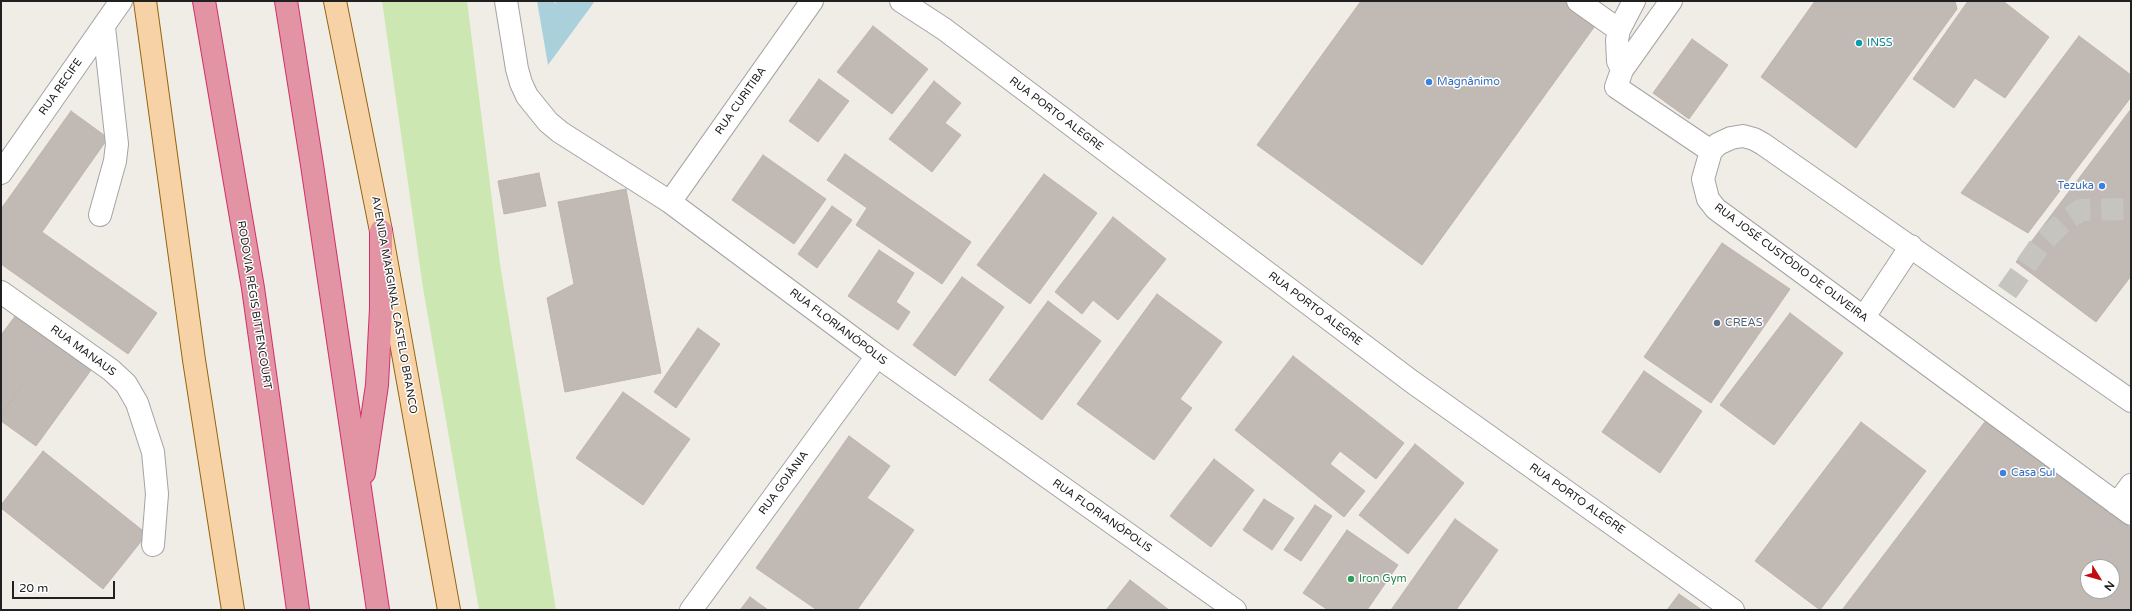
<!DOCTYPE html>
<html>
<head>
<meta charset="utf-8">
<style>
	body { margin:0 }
	#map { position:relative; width:2132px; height:611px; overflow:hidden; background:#f0ede7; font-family:"Varela Round",sans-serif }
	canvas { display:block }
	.frame { position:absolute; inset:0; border:2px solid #202020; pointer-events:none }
	.north { position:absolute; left:2080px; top:559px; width:40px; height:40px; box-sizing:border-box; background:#fff; border:1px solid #a6a6a6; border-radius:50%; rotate:127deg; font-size:11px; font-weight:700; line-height:16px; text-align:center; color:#202020 }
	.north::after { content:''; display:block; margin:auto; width:14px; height:18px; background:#c40c0f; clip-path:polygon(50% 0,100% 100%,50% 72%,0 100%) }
	.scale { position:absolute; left:12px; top:581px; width:103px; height:18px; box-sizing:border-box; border:2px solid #202020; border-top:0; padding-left:5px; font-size:12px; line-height:14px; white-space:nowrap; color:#202020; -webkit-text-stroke:3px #fff; paint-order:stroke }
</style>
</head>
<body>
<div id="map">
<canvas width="2132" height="611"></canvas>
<div class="frame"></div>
<div class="north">N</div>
<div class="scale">20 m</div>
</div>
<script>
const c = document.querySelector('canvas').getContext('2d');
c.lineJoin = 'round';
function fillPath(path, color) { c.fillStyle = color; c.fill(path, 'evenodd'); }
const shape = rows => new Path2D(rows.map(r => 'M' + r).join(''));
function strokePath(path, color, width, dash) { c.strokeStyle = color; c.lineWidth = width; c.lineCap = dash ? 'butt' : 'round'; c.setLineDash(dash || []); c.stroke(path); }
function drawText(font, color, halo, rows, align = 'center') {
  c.font = font + ' "Varela Round",sans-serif'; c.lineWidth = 3; c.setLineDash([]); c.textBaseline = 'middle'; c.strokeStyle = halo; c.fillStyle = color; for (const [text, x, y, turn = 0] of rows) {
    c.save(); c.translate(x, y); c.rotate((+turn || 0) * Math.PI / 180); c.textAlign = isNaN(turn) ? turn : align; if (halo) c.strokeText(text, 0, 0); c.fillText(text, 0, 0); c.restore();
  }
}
fillPath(shape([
	[382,1,467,1,500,264,556,610,479,610,423,288]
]), '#cce7b1');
fillPath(shape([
	[537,1,554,1,555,4,556,1,595,1,548,65]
]), '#aad1db');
const building = shape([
	[1361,1,1576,1,1600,19,1422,265,1257,145,1361,1],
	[1815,1,1955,1,1957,9,1856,148,1761,77,1815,1],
	[1968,1,2003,1,2049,37,2005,98,1975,78,1954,108,1913,79,1968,1],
	[873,26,928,69,892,114,837,72,873,26],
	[2079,36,2131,75,2131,97,2028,233,1961,193,2079,36],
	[1692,39,1728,65,1689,119,1653,93,1692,39],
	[819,79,849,101,818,142,789,121,819,79],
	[934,81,961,103,945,123,961,135,932,172,889,139,934,81],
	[2131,109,2131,276,2096,322,2016,262,2131,109],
	[71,111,108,138,42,232,157,313,128,354,1,264,1,209,71,111],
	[845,154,971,242,942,284,856,225,867,208,827,180,845,154],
	[763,155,826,199,794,244,732,200,763,155],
	[539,173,546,206,504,214,498,181,539,173],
	[1044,174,1097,213,1030,304,977,265,1044,174],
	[626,189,661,373,565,392,547,298,574,284,558,202,626,189],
	[832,206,852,220,817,268,798,254,832,206],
	[1113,217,1166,259,1118,320,1093,300,1082,314,1055,292,1113,217],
	[1722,243,1790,289,1711,403,1644,357,1722,243],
	[879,250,914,273,896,302,910,312,898,330,848,296,879,250],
	[962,277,1004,307,955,376,913,345,962,277],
	[1157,294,1222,342,1180,399,1192,408,1154,460,1077,404,1157,294],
	[1048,301,1101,341,1042,420,989,380,1048,301],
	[19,311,56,338,1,415,1,335,19,311],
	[1790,313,1843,353,1774,445,1720,405,1790,313],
	[698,328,720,344,676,408,654,392,698,328],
	[57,338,94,366,36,446,1,421,1,415,57,338],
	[1293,356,1404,443,1376,479,1340,451,1330,464,1365,491,1344,517,1235,430,1293,356],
	[1644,371,1702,411,1660,473,1602,432,1644,371],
	[623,392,690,439,643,505,576,458,623,392],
	[1987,419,2131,528,2131,610,1842,610,1987,419],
	[2088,567,2112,567,2112,591,2088,591,2088,567],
	[1861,422,1926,471,1820,610,1755,561,1861,422],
	[849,436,890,466,867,498,914,530,857,610,817,610,756,568,849,436],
	[1415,444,1464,483,1408,554,1359,515,1415,444],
	[43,451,147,534,103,589,1,508,1,505,43,451],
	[1214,459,1254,490,1211,547,1170,516,1214,459],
	[1264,499,1294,518,1272,550,1243,530,1264,499],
	[1315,505,1332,516,1301,561,1284,550,1315,505],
	[1455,519,1498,550,1456,610,1391,610,1455,519],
	[1347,530,1398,565,1367,610,1328,610,1303,593,1347,530],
	[1130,580,1169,610,1106,610,1130,580],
	[1679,594,1702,610,1667,610,1679,594],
	[750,597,768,610,740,610,750,597]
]);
fillPath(building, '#c0b9b4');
strokePath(building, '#c1b4aa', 1);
strokePath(shape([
	[2007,292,2041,244,2063,222,2081,210,2131,209]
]), '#c6c4bf', 22, [22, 11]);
const minor = shape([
	[506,1,517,69,521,83,527,96,548,122,560,132,670,202,877,356,1235,610],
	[901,1,944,29,1411,381,1733,610],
	[1578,1,1619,30],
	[1671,1,1622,70,1616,87,1711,151],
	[1622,70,1618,61,1617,40,1619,30,1634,1],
	[1,173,121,1],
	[670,202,812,1],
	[100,215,115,161,117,144,104,27],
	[1,292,111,370,126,384,137,403,153,452,157,494,153,545],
	[1864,317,1911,246],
	[2131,401,1763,144,1754,139,1743,136,1731,138,1718,144,1711,151,1703,179,1708,199,1716,209,2131,514],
	[2117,504,2131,485],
	[691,610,877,356]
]);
const major = shape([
	[145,1,194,360,233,610],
	[335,1,381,231,449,610]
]);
const highway = shape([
	[204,1,253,288,298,610],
	[286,1,312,165,378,610],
	[364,473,377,385,381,308,381,231]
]);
strokePath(minor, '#a4a4a4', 24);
strokePath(major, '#936309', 24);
strokePath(highway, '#d1316b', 24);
strokePath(minor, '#fff', 22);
strokePath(major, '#f7d2a6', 22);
strokePath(highway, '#e294a4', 22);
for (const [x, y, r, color] of [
	[1859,43,4,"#0f9aa8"],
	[1429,82,4,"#3f7fe0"],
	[2102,186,4,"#3f7fe0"],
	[1717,323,4,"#5c6f8a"],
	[2003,473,4,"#3f7fe0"],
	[1351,579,4,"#2e9e5b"]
]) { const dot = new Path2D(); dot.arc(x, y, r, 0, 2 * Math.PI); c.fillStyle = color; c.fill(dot); strokePath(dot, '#fff', 1.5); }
drawText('11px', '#0d838f', '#fff', [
	["INSS",1867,43]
], 'left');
drawText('11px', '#366cbe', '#fff', [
	["Magnânimo",1437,82],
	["Tezuka",2094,186,"right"],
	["Casa Sul",2011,473]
], 'left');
drawText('11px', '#202020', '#fff', [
	["RUA RECIFE",61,87,-55],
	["RUA CURITIBA",741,101,-55],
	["RUA PORTO ALEGRE",1056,114,37],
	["RUA JOSÉ CUSTÓDIO DE OLIVEIRA",1791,263,37],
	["RODOVIA RÉGIS BITTENCOURT",254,305,81],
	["AVENIDA MARGINAL CASTELO BRANCO",394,305,80],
	["RUA PORTO ALEGRE",1315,309,37],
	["RUA FLORIANÓPOLIS",838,327,37],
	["RUA MANAUS",83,351,36],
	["RUA GOIÂNIA",784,483,-54],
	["RUA PORTO ALEGRE",1577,499,35],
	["RUA FLORIANÓPOLIS",1102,516,35]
]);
drawText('11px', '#4e5e75', '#fff', [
	["CREAS",1725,323]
], 'left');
drawText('11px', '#27864d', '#fff', [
	["Iron Gym",1359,579]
], 'left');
</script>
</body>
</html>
